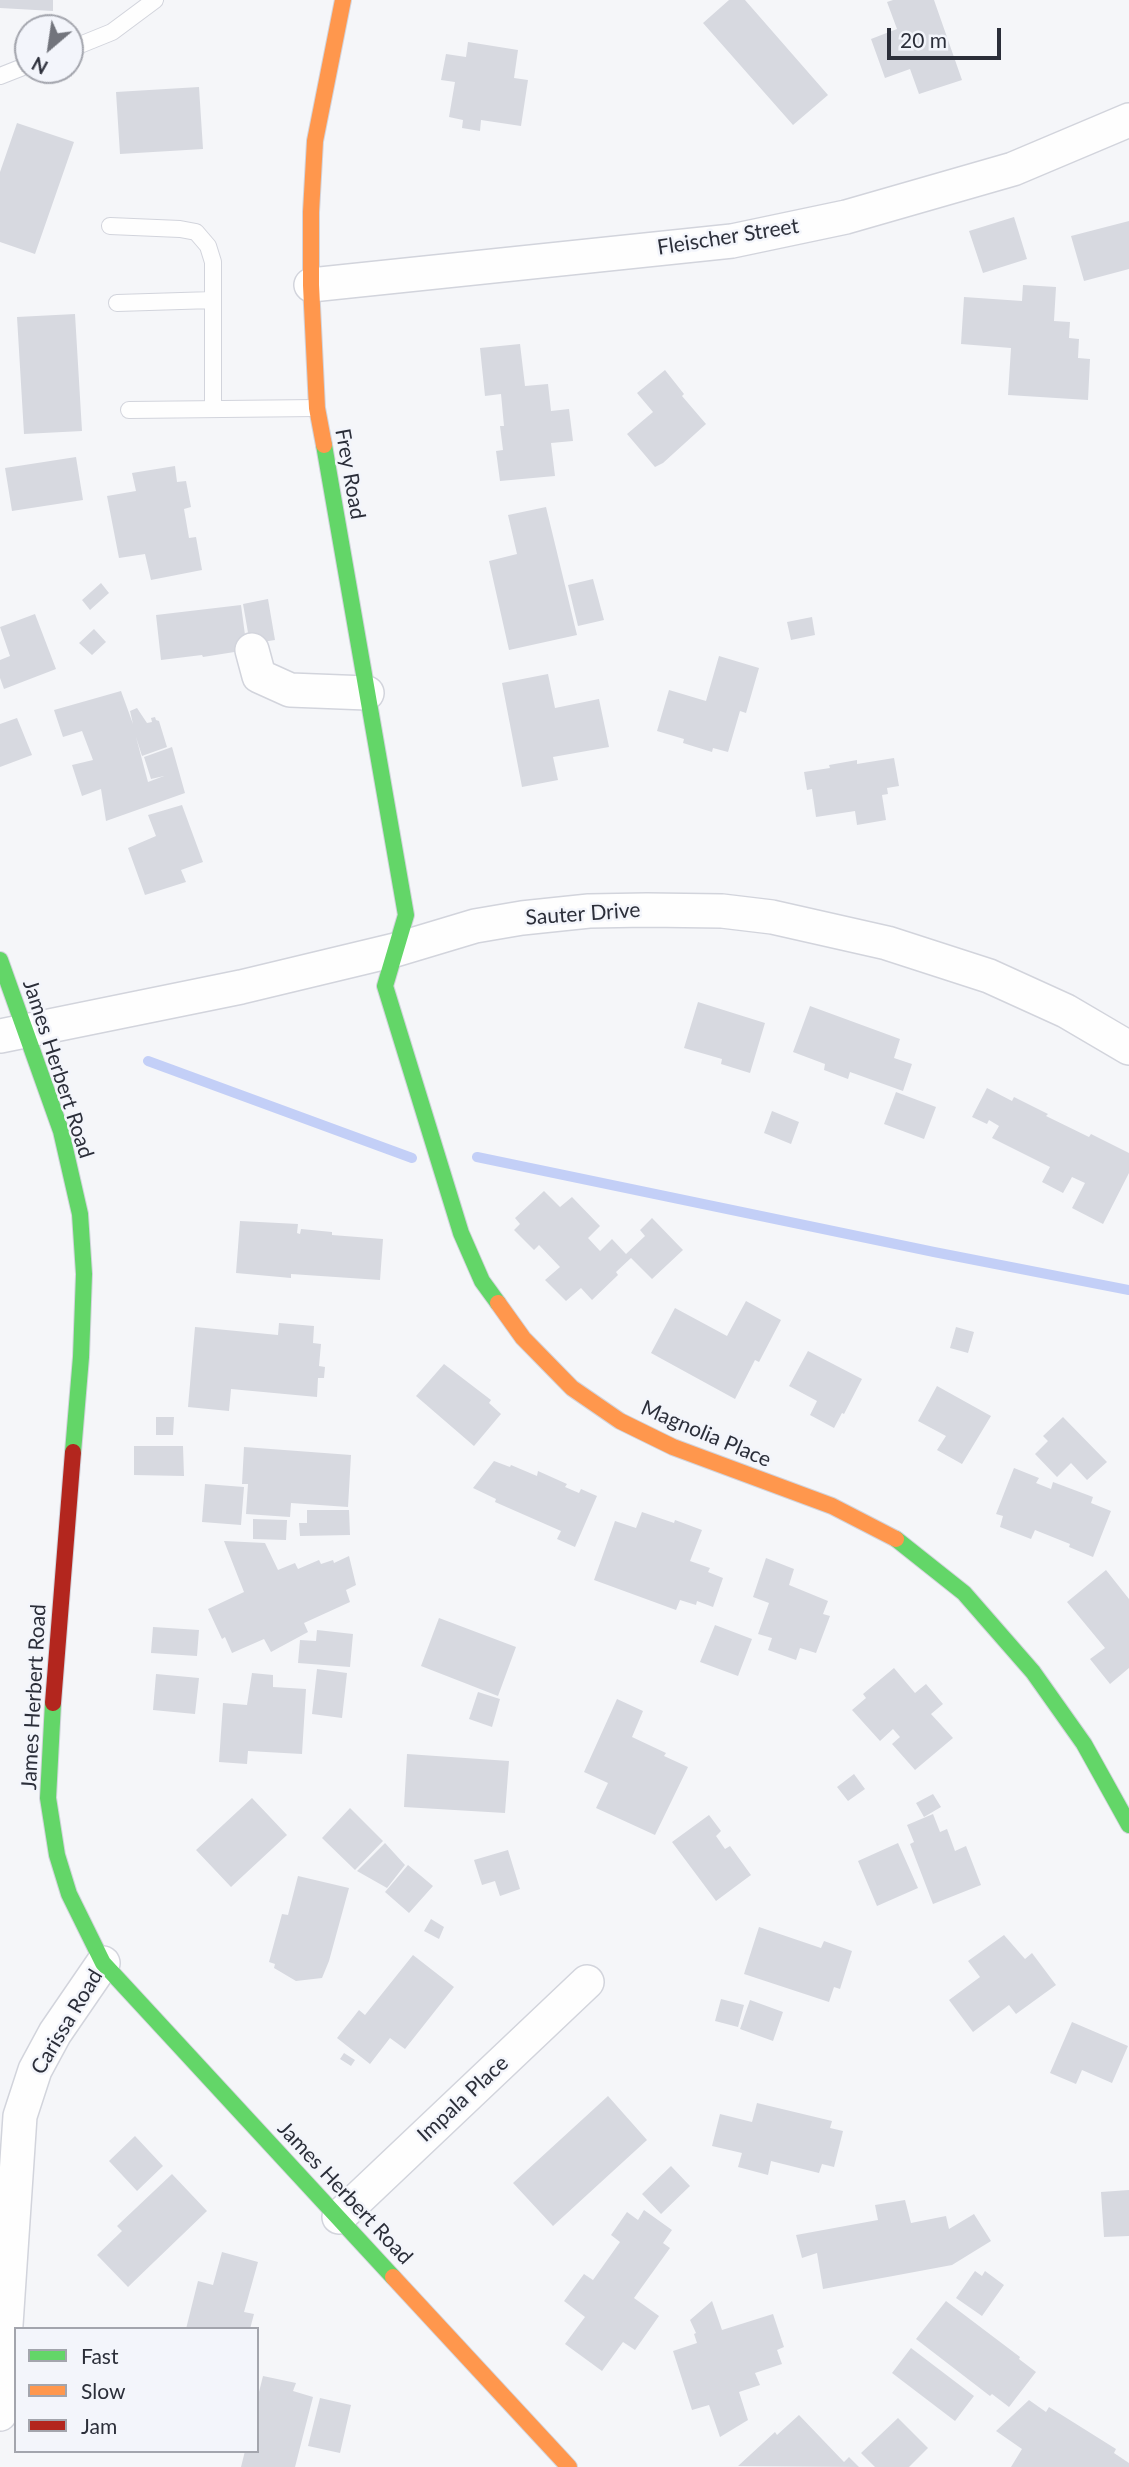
<!DOCTYPE html>
<html>
<head>
<meta charset="utf-8">
<style>
	body { margin:0 }
	#map { position:relative; width:1129px; height:2467px; overflow:hidden; background:#f5f6f9; font-family:Lato,sans-serif }
	canvas { display:block }
	.legend { position:absolute; left:14px; top:2327px; width:245px; height:126px; box-sizing:border-box; background:#f3f5fb; border:2px solid #a3a5ad; margin:0; padding:9px 12px; list-style:none; font-size:21px; color:#2b2e39 }
	.legend li { display:flex; align-items:center; gap:14px; height:35px }
	.legend b { width:35px; border:2px solid #a3a5ad }
	.north { position:absolute; left:14px; top:14px; width:70px; height:70px; box-sizing:border-box; background:#f3f5fb; border:2px solid #a3a5ad; border-radius:50%; rotate:209deg; font-size:19px; font-weight:700; line-height:28px; text-align:center; color:#2b2e39 }
	.north::after { content:''; display:block; margin:auto; width:24px; height:32px; background:#72747c; clip-path:polygon(50% 0,100% 100%,50% 72%,0 100%) }
	.scale { position:absolute; left:887px; top:28px; width:114px; height:32px; box-sizing:border-box; border:4px solid #2b2e39; border-top:0; padding-left:9px; font-size:21px; line-height:24px; white-space:nowrap; color:#2b2e39; -webkit-text-stroke:5px #f3f5fb; paint-order:stroke }
</style>
</head>
<body>
<div id="map">
<canvas width="1129" height="2467"></canvas>
<ul class="legend">
<li><b style="height:9px;background:#63d668"></b>Fast</li>
<li><b style="height:9px;background:#ff974d"></b>Slow</li>
<li><b style="height:9px;background:#b3261e"></b>Jam</li>
</ul>
<div class="north">N</div>
<div class="scale">20 m</div>
</div>
<script>
const c = document.querySelector('canvas').getContext('2d');
c.lineJoin = 'round';
const shape = rows => new Path2D(rows.map(r => 'M' + r).join(''));
function strokePath(path, color, width, dash) { c.strokeStyle = color; c.lineWidth = width; c.lineCap = dash ? 'butt' : 'round'; c.setLineDash(dash || []); c.stroke(path); }
function fillPath(path, color) { c.fillStyle = color; c.fill(path, 'evenodd'); }
function drawText(font, color, halo, rows, align = 'center') {
  c.font = font + ' Lato,sans-serif'; c.lineWidth = 5; c.setLineDash([]); c.textBaseline = 'middle'; c.strokeStyle = halo; c.fillStyle = color; for (const [text, x, y, turn = 0] of rows) {
    c.save(); c.translate(x, y); c.rotate((+turn || 0) * Math.PI / 180); c.textAlign = isNaN(turn) ? turn : align; if (halo) c.strokeText(text, 0, 0); c.fillText(text, 0, 0); c.restore();
  }
}
strokePath(shape([
	[148,1061,412,1158],
	[477,1157,934,1252,1129,1290]
]), '#c3cff7', 10);
fillPath(shape([
	[0,0,53,0,53,11,0,8],
	[729,0,745,0,828,95,793,125,703,23],
	[893,0,934,0,962,80,919,94,910,69,885,78,871,39,897,29,887,2],
	[468,42,518,50,514,78,528,80,521,126,481,120,480,131,462,128,463,120,449,117,455,82,441,80,446,54,466,57],
	[199,87,203,149,120,154,116,92],
	[17,123,74,142,35,254,0,242,0,172],
	[1014,217,1027,259,983,273,969,231],
	[1129,221,1129,269,1084,281,1071,236],
	[1023,285,1056,287,1054,321,1070,322,1069,338,1079,339,1078,358,1090,359,1088,400,1008,395,1011,348,961,344,964,297,1022,301],
	[75,314,82,431,24,434,17,317],
	[520,344,525,386,548,384,551,411,569,409,573,441,551,443,555,476,500,481,496,451,503,450,500,426,504,426,501,394,485,396,480,348],
	[665,370,684,394,682,396,706,424,663,463,655,467,627,434,653,412,637,393],
	[76,457,83,500,12,511,5,468],
	[175,466,177,482,186,481,191,507,184,509,189,538,196,537,202,570,151,580,145,554,119,558,107,496,136,491,132,473],
	[546,507,577,635,509,650,489,561,517,554,508,515],
	[593,579,604,620,578,626,568,585],
	[101,583,109,593,90,610,82,600],
	[268,599,275,640,250,644,243,604],
	[241,605,247,650,203,657,202,655,161,660,156,615],
	[35,614,56,669,4,689,0,678,0,660,10,656,0,627],
	[812,617,815,635,791,640,787,622],
	[94,629,106,642,92,655,79,643],
	[719,656,759,668,746,713,740,711,728,752,713,748,712,752,683,743,684,739,657,731,669,690,706,701],
	[548,674,555,708,599,699,609,747,553,757,558,780,522,787,502,683],
	[121,691,133,724,130,711,137,708,147,723,152,722,151,718,155,717,156,720,159,721,167,747,142,756,136,737,148,782,164,776,151,779,144,757,172,747,185,793,106,821,101,789,82,796,72,765,93,760,82,731,63,737,54,710],
	[17,718,32,755,0,767,0,724],
	[894,758,899,786,887,788,888,794,882,795,886,820,857,825,855,811,816,817,812,789,807,790,804,772,830,768,829,765,857,760,857,764],
	[182,805,203,862,181,870,186,882,145,895,128,848,156,836,148,815],
	[698,1002,765,1023,750,1073,721,1064,722,1059,684,1048],
	[810,1006,900,1039,894,1058,912,1064,903,1091,850,1072,848,1079,824,1070,825,1064,793,1052],
	[987,1088,1012,1101,1014,1097,1048,1114,1046,1116,1089,1137,1091,1134,1129,1153,1129,1173,1103,1224,1072,1208,1085,1183,1072,1177,1063,1193,1042,1182,1050,1167,992,1138,999,1126,989,1120,987,1124,972,1117],
	[896,1092,936,1107,924,1139,884,1124],
	[772,1111,799,1122,791,1144,764,1133],
	[544,1191,560,1207,572,1197,600,1226,588,1238,600,1251,612,1239,626,1254,645,1236,640,1230,652,1218,683,1250,652,1279,631,1258,616,1272,618,1275,592,1300,581,1288,566,1301,545,1280,560,1267,539,1245,534,1250,514,1230,520,1224,515,1218],
	[240,1221,298,1224,297,1233,300,1234,301,1229,332,1232,332,1235,383,1239,380,1280,291,1274,291,1278,236,1273],
	[746,1301,781,1320,759,1362,755,1360,735,1399,651,1353,675,1308,727,1336],
	[279,1323,314,1326,313,1343,321,1344,319,1366,325,1367,324,1378,318,1378,317,1397,231,1389,229,1411,188,1407,195,1327,278,1335],
	[956,1327,974,1332,968,1353,950,1348],
	[808,1351,862,1379,844,1414,842,1413,834,1428,810,1415,817,1401,789,1386],
	[444,1364,491,1400,489,1403,501,1414,474,1446,416,1396],
	[937,1386,991,1416,962,1464,937,1450,946,1436,918,1421],
	[156,1417,174,1417,173,1435,156,1435],
	[1063,1417,1107,1462,1087,1480,1071,1463,1057,1477,1035,1454,1048,1441,1043,1436],
	[134,1446,183,1446,184,1476,134,1475],
	[244,1447,351,1455,348,1507,291,1503,290,1517,246,1514,248,1484,242,1484],
	[494,1461,510,1467,511,1465,537,1476,538,1471,567,1484,565,1487,579,1493,581,1489,597,1496,575,1547,557,1539,561,1531,495,1502,496,1499,473,1488],
	[1014,1468,1039,1478,1036,1483,1051,1489,1053,1482,1093,1497,1091,1503,1111,1511,1093,1557,1069,1547,1070,1544,1035,1530,1031,1539,1000,1527,1003,1516,996,1514],
	[205,1484,244,1487,241,1525,202,1522],
	[307,1510,349,1510,350,1535,300,1536,299,1523,307,1523],
	[642,1512,674,1523,675,1520,702,1530,690,1561,710,1568,708,1572,723,1578,713,1607,697,1601,696,1605,680,1600,676,1610,594,1580,615,1521,636,1528],
	[253,1519,287,1520,286,1540,253,1539],
	[224,1541,265,1543,278,1570,295,1563,298,1569,319,1560,321,1564,333,1560,334,1563,349,1556,356,1585,346,1590,350,1602,304,1623,308,1632,271,1652,264,1639,232,1653,225,1637,222,1639,208,1609,244,1592],
	[766,1558,794,1569,789,1585,828,1601,823,1614,830,1616,816,1653,800,1648,796,1660,768,1650,772,1638,758,1634,769,1603,753,1597],
	[1106,1570,1129,1599,1129,1668,1110,1684,1090,1659,1105,1648,1067,1602],
	[439,1618,516,1647,498,1696,421,1666],
	[715,1625,752,1639,738,1676,700,1662],
	[153,1627,199,1630,197,1656,151,1653],
	[317,1630,353,1634,350,1667,298,1663,300,1640,316,1641],
	[894,1668,915,1693,926,1684,943,1704,931,1714,953,1738,915,1770,892,1744,900,1737,893,1729,880,1741,852,1710,866,1698,863,1694],
	[317,1669,347,1673,342,1718,312,1714],
	[252,1673,273,1675,273,1687,306,1689,302,1754,248,1751,247,1764,219,1762,223,1703,247,1705],
	[156,1674,199,1678,195,1714,153,1710],
	[478,1692,500,1699,492,1727,469,1719],
	[617,1699,643,1711,632,1737,666,1753,664,1756,688,1767,655,1835,596,1808,608,1783,584,1772],
	[407,1754,509,1761,505,1813,404,1807],
	[854,1774,865,1789,848,1801,837,1787],
	[933,1794,941,1807,924,1817,916,1803],
	[252,1798,287,1835,231,1887,196,1850],
	[350,1808,383,1841,355,1870,322,1838],
	[933,1814,940,1832,947,1829,955,1851,966,1846,981,1885,933,1904,910,1844,914,1842,907,1825],
	[709,1815,721,1831,716,1836,725,1849,730,1846,751,1875,716,1901,672,1842],
	[385,1843,405,1865,387,1888,357,1871],
	[898,1843,918,1888,877,1906,858,1861],
	[508,1850,520,1889,500,1896,495,1881,482,1885,474,1860],
	[408,1865,433,1886,409,1913,385,1892],
	[298,1876,349,1888,329,1961,322,1978,296,1981,274,1968,275,1964,269,1962,282,1914,288,1915],
	[431,1919,444,1927,439,1939,424,1931],
	[759,1927,821,1948,824,1941,852,1951,840,1989,834,1987,829,2002,744,1974],
	[1004,1935,1025,1959,1032,1953,1056,1985,1016,2014,1009,2005,973,2032,949,2000,980,1977,968,1961],
	[413,1955,454,1987,405,2049,390,2038,370,2064,337,2038,359,2010,365,2015],
	[721,1999,744,2005,738,2027,715,2021],
	[750,2000,783,2012,773,2041,740,2029],
	[1072,2022,1128,2046,1112,2083,1082,2070,1076,2084,1050,2073],
	[344,2053,355,2060,351,2066,340,2059],
	[608,2096,647,2140,553,2226,513,2183],
	[757,2103,832,2121,830,2128,843,2131,834,2167,822,2164,819,2173,771,2161,768,2175,738,2167,742,2153,712,2146,720,2114,752,2122],
	[135,2136,163,2166,137,2191,109,2161],
	[671,2166,690,2186,661,2214,642,2194],
	[172,2174,207,2211,128,2287,97,2255,122,2231,117,2226],
	[1129,2190,1129,2236,1104,2237,1101,2192],
	[905,2200,911,2223,946,2216,949,2229,974,2214,991,2241,952,2265,823,2289,817,2253,802,2258,796,2235,878,2220,875,2205],
	[644,2210,672,2230,663,2243,670,2248,634,2298,659,2316,635,2350,623,2342,602,2371,565,2344,585,2317,564,2301,584,2274,593,2280,620,2242,611,2235,627,2212,638,2220],
	[222,2252,258,2262,244,2312,254,2314,250,2329,186,2329,198,2281,213,2285],
	[975,2271,982,2276,985,2271,1004,2285,982,2316,956,2298],
	[712,2301,722,2330,773,2314,784,2347,777,2350,782,2364,755,2373,760,2385,739,2392,748,2420,720,2437,709,2405,692,2410,673,2351,697,2343,694,2334,696,2333,690,2320],
	[946,2301,1020,2357,1019,2359,1036,2372,1009,2407,992,2394,990,2396,916,2339],
	[911,2348,974,2396,955,2421,892,2373],
	[263,2376,296,2383,293,2391,313,2397,295,2467,241,2467,245,2451,257,2451,257,2400],
	[320,2398,351,2405,340,2453,308,2446],
	[1029,2400,1046,2412,1049,2407,1116,2449,1114,2453,1129,2463,1129,2467,1011,2467,1022,2449,996,2431],
	[799,2415,844,2462,849,2457,859,2467,738,2466,775,2432,777,2435],
	[898,2418,928,2448,909,2467,875,2467,861,2453]
]), '#d7d9e0');
const lane = shape([
	[70,49,112,32,155,0],
	[0,76,28,65],
	[110,226,180,229,196,232,208,246,213,262,213,409],
	[117,303,213,300],
	[129,410,317,408]
]);
const street = shape([
	[311,285,732,241,846,217,1013,169,1129,120],
	[252,650,259,676,290,690,367,693],
	[0,1036,241,987,395,950,475,926,522,918,589,911,647,910,722,911,772,917,887,943,989,976,1066,1011,1129,1048],
	[339,2217,587,1982],
	[0,2414,20,2116,35,2070,55,2033,103,1963]
]);
const fast = shape([
	[324,445,406,915,385,986,461,1233,482,1281,498,1303],
	[0,960,61,1131,80,1214,84,1274,81,1357,73,1452],
	[896,1539,964,1593,1033,1672,1084,1744,1129,1825],
	[53,1703,48,1798,57,1855,69,1894,103,1963,393,2277]
]);
const slow = shape([
	[324,445,317,408,311,285,311,212,315,141,343,0],
	[498,1303,523,1338,572,1388,620,1421,673,1447,832,1506,896,1539],
	[393,2277,569,2467]
]);
const jam = shape([
	[53,1703,73,1452]
]);
strokePath(lane, '#d2d4dc', 18);
strokePath(street, '#d2d4dc', 36);
strokePath(fast, '#d2d4dc', 18);
strokePath(slow, '#d2d4dc', 18);
strokePath(jam, '#d2d4dc', 18);
strokePath(lane, '#fefefe', 16);
strokePath(street, '#fefefe', 33);
strokePath(fast, '#63d668', 16);
strokePath(slow, '#ff974d', 16);
strokePath(jam, '#b3261e', 16);
drawText('21px', '#2b2e39', '#f3f5fb', [
	["Fleischer Street",728,237,-9],
	["Frey Road",350,474,80],
	["Sauter Drive",583,914,-4],
	["James Herbert Road",58,1069,72],
	["Magnolia Place",706,1434,23],
	["James Herbert Road",34,1697,-87],
	["Carissa Road",67,2022,-59],
	["Impala Place",463,2099,-43],
	["James Herbert Road",345,2193,47]
]);
</script>
</body>
</html>
